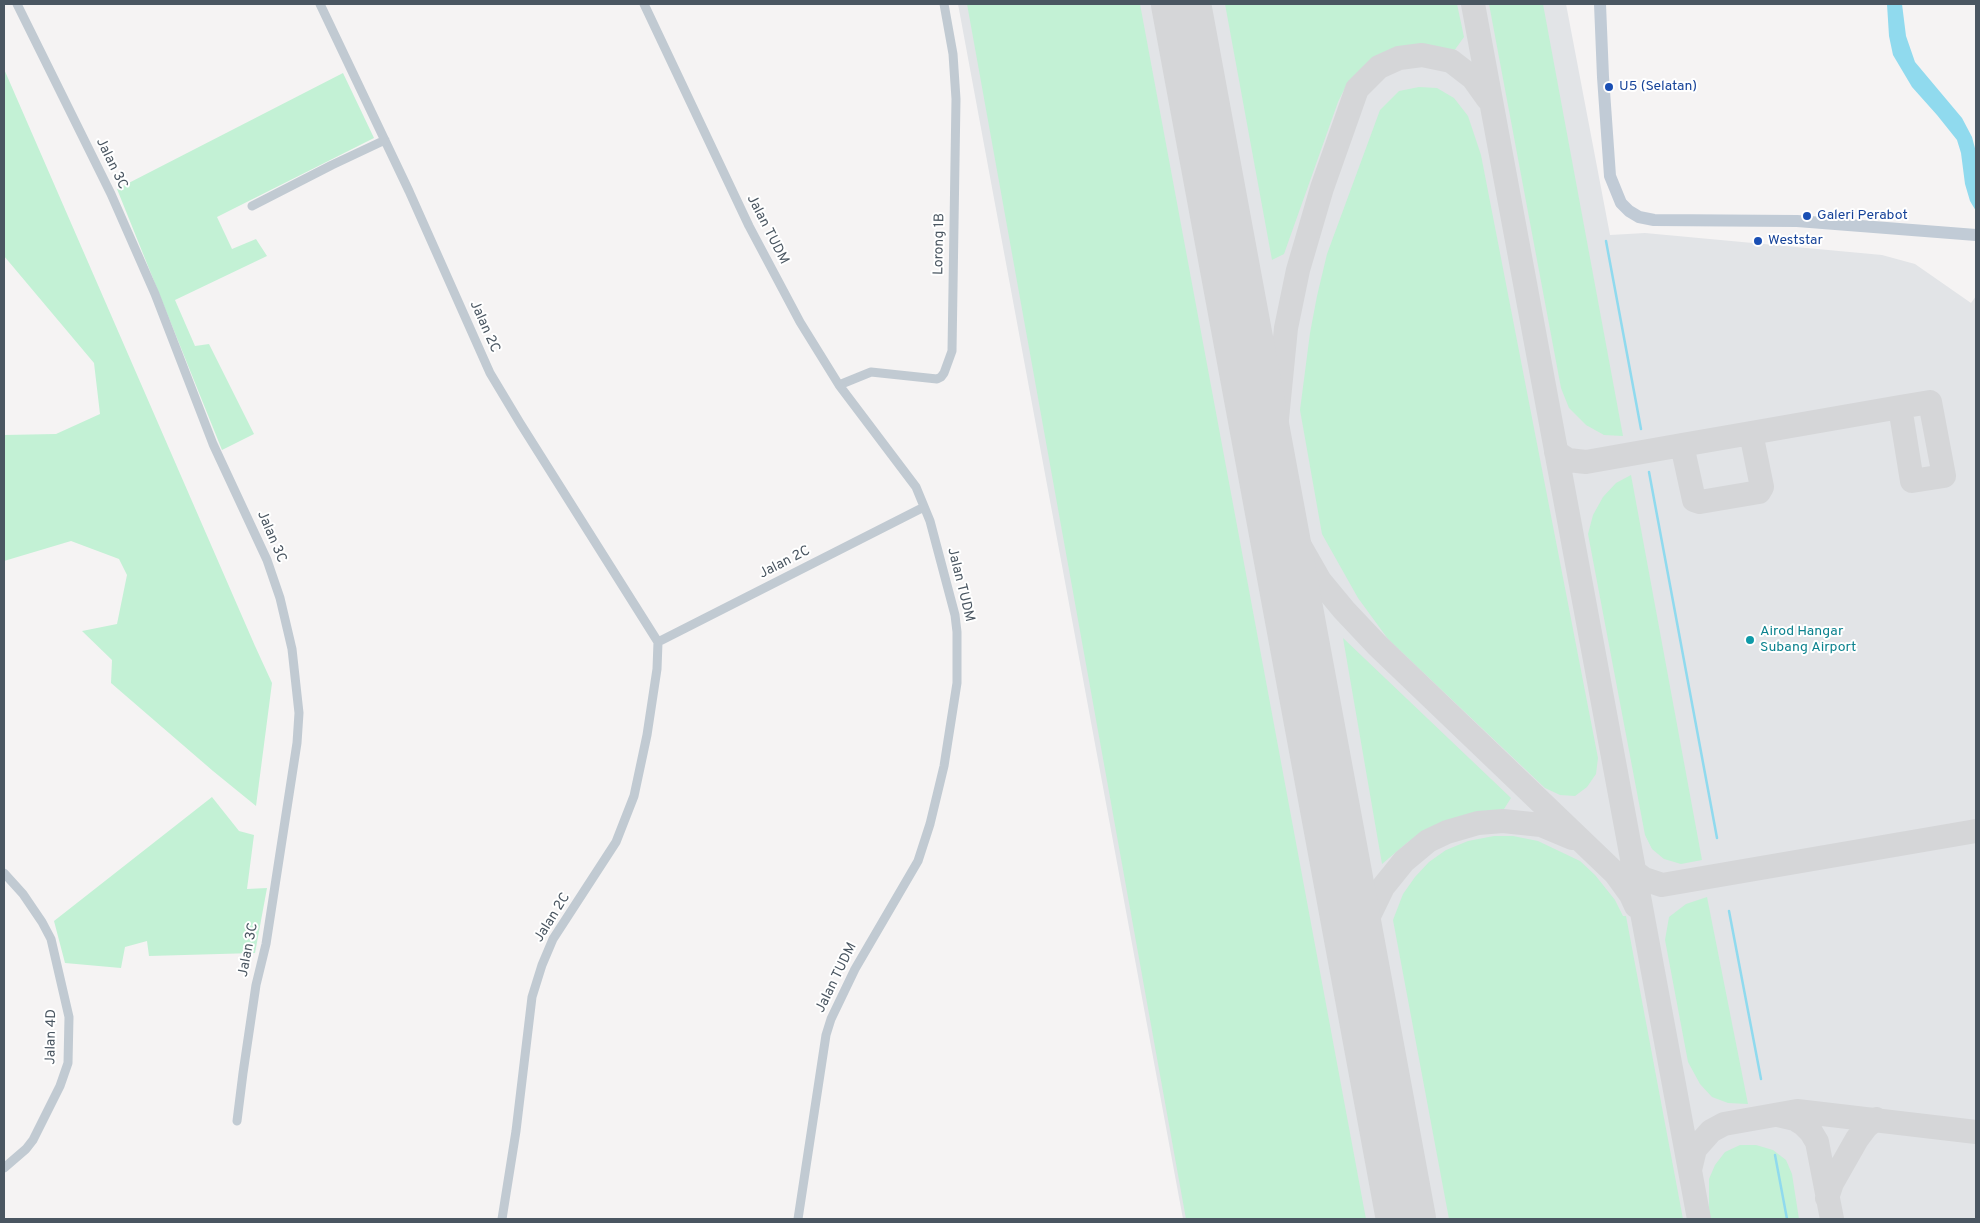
<!DOCTYPE html>
<html>
<head>
<meta charset="utf-8">
<style>
	body { margin:0 }
	#map { position:relative; width:1980px; height:1223px; overflow:hidden; background:#f5f3f3; font-family:Overpass,sans-serif }
	canvas { display:block }
	.frame { position:absolute; inset:0; border:5px solid #4a5661; pointer-events:none }
</style>
</head>
<body>
<div id="map">
<canvas width="1980" height="1223"></canvas>
<div class="frame"></div>
</div>
<script>
const c = document.querySelector('canvas').getContext('2d');
c.lineJoin = 'round';
function fillPath(path, color) { c.fillStyle = color; c.fill(path, 'evenodd'); }
const shape = rows => new Path2D(rows.map(r => 'M' + r).join(''));
function strokePath(path, color, width, dash) { c.strokeStyle = color; c.lineWidth = width; c.lineCap = dash ? 'butt' : 'round'; c.setLineDash(dash || []); c.stroke(path); }
function drawText(font, color, halo, rows, align = 'center') {
  c.font = font + ' Overpass,sans-serif'; c.lineWidth = 4; c.setLineDash([]); c.textBaseline = 'middle'; c.strokeStyle = halo; c.fillStyle = color; for (const [text, x, y, turn = 0] of rows) {
    c.save(); c.translate(x, y); c.rotate((+turn || 0) * Math.PI / 180); c.textAlign = isNaN(turn) ? turn : align; if (halo) c.strokeText(text, 0, 0); c.fillText(text, 0, 0); c.restore();
  }
}
fillPath(shape([
	[958,4,1566,4,1610,235,1645,233,1882,255,1915,264,1971,303,1976,296,1976,1219,1183,1219]
]), '#e2e4e7');
fillPath(shape([
	[967,4,1140,4,1366,1219,1186,1219],
	[1225,4,1457,4,1464,37,1454,51,1431,46,1407,46,1381,54,1362,69,1347,84,1338,102,1284,254,1272,260],
	[1489,4,1543,4,1623,436,1604,435,1586,425,1569,408,1561,388],
	[4,69,255,646,272,683,256,806,213,771,111,683,112,660,82,631,117,624,127,575,119,559,71,541,4,561,4,435,56,434,100,414,94,363,4,256,5,229,4,227],
	[343,73,374,138,217,217,232,249,256,239,267,256,175,300,195,346,209,344,254,434,222,450,117,189],
	[1419,87,1437,88,1454,98,1468,116,1481,155,1598,758,1596,774,1587,787,1575,796,1560,795,1545,788,1388,639,1358,598,1322,534,1300,410,1310,333,1317,296,1327,254,1380,110,1399,91],
	[1631,475,1702,860,1681,864,1664,859,1652,849,1645,835,1588,534,1593,515,1603,497,1616,483],
	[1343,638,1511,798,1504,809,1477,813,1443,823,1408,842,1382,864],
	[212,797,239,831,254,835,247,889,267,888,255,953,149,956,147,941,125,947,121,968,65,963,54,921],
	[1494,836,1513,836,1538,841,1580,861,1595,875,1615,900,1623,916,1626,916,1683,1219,1449,1219,1393,920,1403,894,1415,877,1429,862,1446,850,1468,841],
	[1707,897,1748,1104,1728,1103,1712,1097,1700,1084,1688,1062,1665,940,1669,917,1686,904],
	[1740,1145,1756,1145,1773,1150,1786,1160,1792,1174,1799,1219,1709,1219,1709,1179,1715,1165,1725,1152]
]), '#c3f1d5');
fillPath(shape([
	[1887,4,1902,4,1906,36,1915,62,1962,118,1972,137,1976,152,1976,211,1970,201,1965,184,1961,153,1957,140,1937,115,1912,87,1893,55,1889,36]
]), '#90daee');
strokePath(shape([
	[1606,241,1641,429],
	[1649,472,1717,838],
	[1729,911,1761,1079],
	[1775,1155,1787,1219]
]), '#90daee', 2.5);
strokePath(shape([
	[1473,4,1699,1219],
	[1682,445,1694,500,1700,502,1759,492,1762,487,1751,433],
	[1556,452,1568,460,1586,462,1682,445,1751,433,1900,407,1930,402,1944,476,1912,481,1900,407],
	[1283,510,1300,546,1320,581,1344,610,1377,645,1615,873,1631,895,1636,906],
	[1281,545,1277,493,1276,429,1286,328,1298,270,1322,188,1357,89,1379,67,1399,58,1422,55,1451,61,1473,78,1488,99],
	[1635,872,1644,879,1662,885,1976,831],
	[1364,993,1361,957,1363,937,1368,918,1383,887,1404,861,1428,841,1447,832,1478,823,1503,821,1541,825,1572,838],
	[1778,1115,1795,1119,1803,1124,1811,1132,1817,1142,1832,1219],
	[1690,1170,1695,1149,1711,1131,1724,1124,1797,1111,1976,1132],
	[1827,1198,1832,1183,1857,1139,1866,1127,1876,1119]
]), '#d5d6d8', 24);
strokePath(shape([
	[1181,4,1406,1219]
]), '#d5d6d8', 60);
strokePath(shape([
	[17,4,111,194,155,294,213,444,267,560,280,598,292,649,299,713,297,743,266,944,256,985,243,1073,237,1121],
	[320,4,409,191,490,373,520,423,658,642,657,669,647,735,634,796,616,842,553,939,542,965,532,997,516,1131,502,1219],
	[644,4,749,226,800,322,839,385,916,487,930,521,955,615,957,632,957,683,944,766,930,824,918,861,855,969,831,1019,826,1035,798,1219],
	[252,206,332,165,385,140],
	[839,385,871,372,937,379,941,377,944,373,952,351,956,99,953,54,944,4],
	[658,642,924,507],
	[4,873,23,894,42,922,51,939,69,1017,68,1063,60,1086,33,1140,26,1149,4,1168]
]), '#c1cad2', 9);
strokePath(shape([
	[1600,4,1603,77,1610,176,1621,203,1629,211,1639,217,1654,220,1797,221,1976,235]
]), '#c1cbd6', 12);
for (const [x, y, r, color] of [
	[1609,87,5,"#1a4fb4"],
	[1807,216,5,"#1a4fb4"],
	[1758,241,5,"#1a4fb4"],
	[1750,640,5,"#0f9aa8"]
]) { const dot = new Path2D(); dot.arc(x, y, r, 0, 2 * Math.PI); c.fillStyle = color; c.fill(dot); strokePath(dot, '#fff', 2); }
drawText('14px', '#164399', '#fff', [
	["U5 (Selatan)",1619,87],
	["Galeri Perabot",1817,216],
	["Weststar",1768,241]
], 'left');
drawText('14px', '#4a5661', '#fff', [
	["Jalan 3C",111,164,64],
	["Jalan TUDM",767,230,63],
	["Lorong 1B",940,244,-89],
	["Jalan 2C",484,327,66],
	["Jalan 3C",271,537,67],
	["Jalan 2C",785,563,-27],
	["Jalan TUDM",960,585,76],
	["Jalan 2C",553,918,-58],
	["Jalan 3C",249,950,-79],
	["Jalan TUDM",837,978,-64],
	["Jalan 4D",52,1037,-89]
]);
drawText('14px', '#0d838f', '#fff', [
	["Airod Hangar",1760,632],
	["Subang Airport",1760,648]
], 'left');
</script>
</body>
</html>
